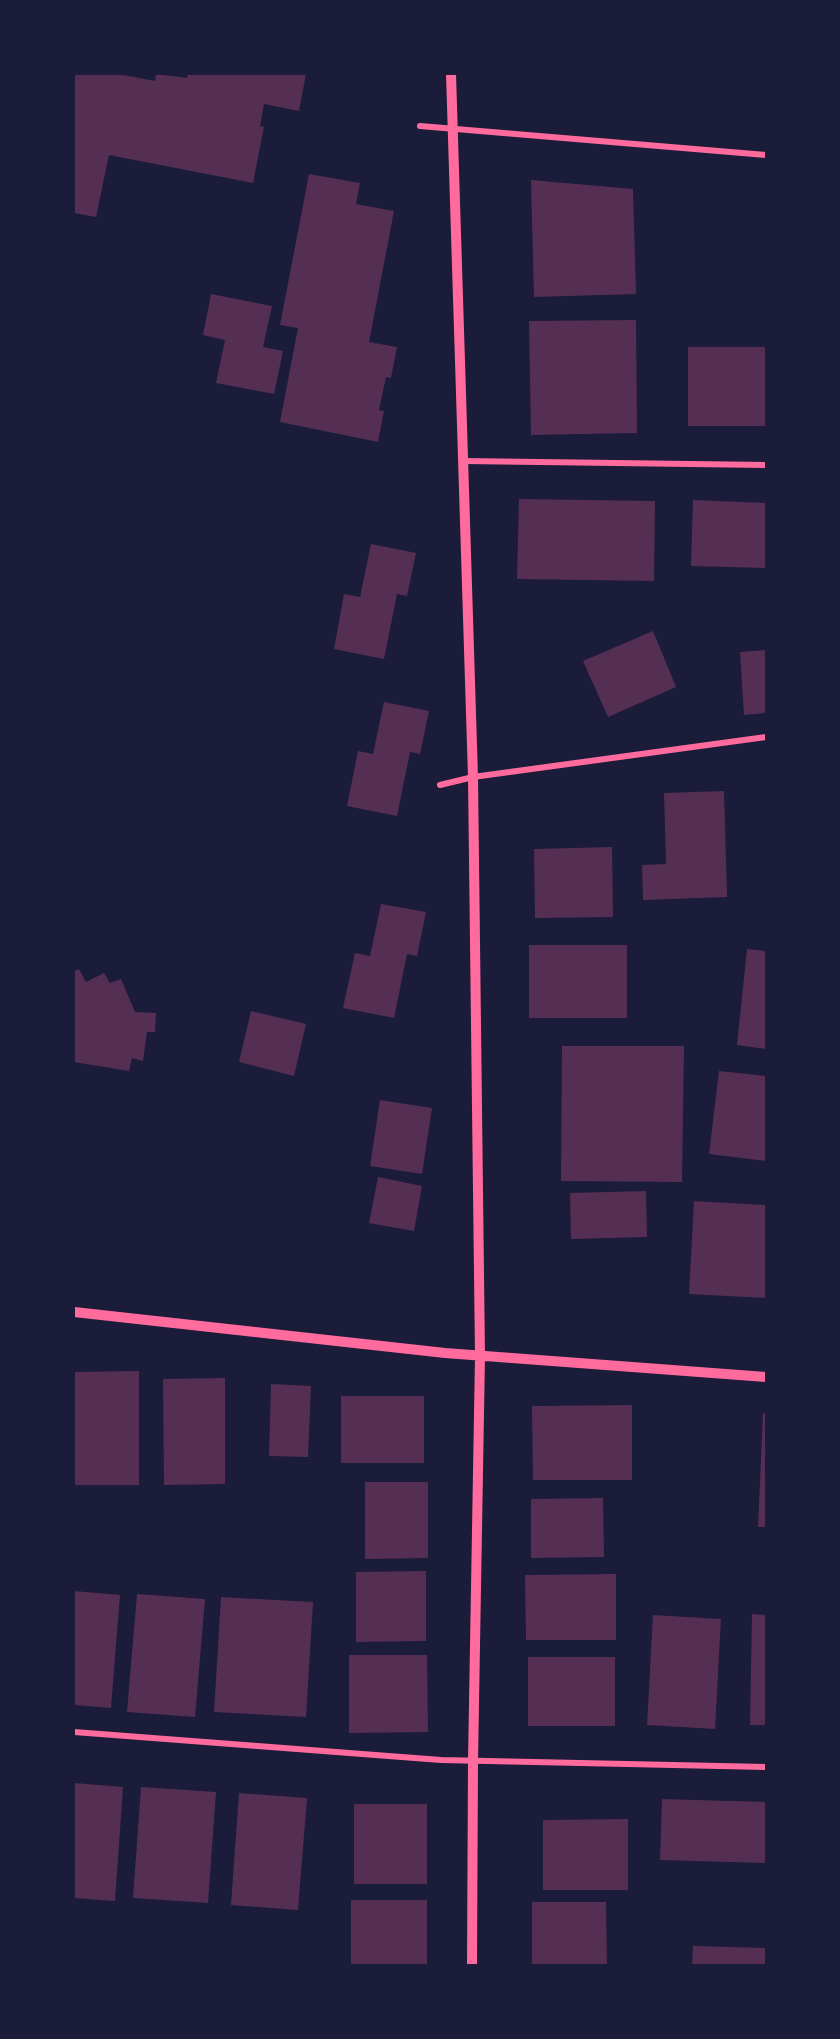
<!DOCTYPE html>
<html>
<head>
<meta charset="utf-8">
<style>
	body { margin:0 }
	#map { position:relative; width:840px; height:2039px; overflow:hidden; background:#1b1b3a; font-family:"Archivo Narrow",sans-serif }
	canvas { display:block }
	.frame { position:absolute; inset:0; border:75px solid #1b1b3a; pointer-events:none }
</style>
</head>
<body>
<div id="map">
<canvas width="840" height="2039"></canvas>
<div class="frame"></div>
</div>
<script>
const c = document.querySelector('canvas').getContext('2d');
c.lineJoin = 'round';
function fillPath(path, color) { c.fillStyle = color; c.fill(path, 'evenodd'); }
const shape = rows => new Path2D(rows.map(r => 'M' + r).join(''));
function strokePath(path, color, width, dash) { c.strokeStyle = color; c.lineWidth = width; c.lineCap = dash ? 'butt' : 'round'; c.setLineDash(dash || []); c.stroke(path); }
fillPath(shape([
	[74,74,118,74,155,81,156,74,187,78,188,74,306,74,299,111,264,104,260,126,264,127,253,183,109,155,96,217,74,213],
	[309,174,360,183,356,204,394,211,369,342,397,347,391,378,386,377,379,410,384,411,378,442,280,422,298,328,280,325],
	[531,180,633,189,636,294,534,297],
	[211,294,272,306,263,347,283,351,274,394,216,383,225,340,203,335],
	[636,320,637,433,531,435,529,321],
	[688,347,766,347,766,426,688,426],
	[519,499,655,501,654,581,517,579],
	[693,500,766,503,766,568,691,566],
	[371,544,416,553,407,596,397,594,384,659,334,649,344,594,360,597],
	[653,631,676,687,608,717,583,661],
	[766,650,766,713,744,715,740,652],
	[384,702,429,711,420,754,410,752,397,816,347,806,358,751,373,754],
	[724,791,727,897,643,900,642,865,666,864,664,793],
	[612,847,613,917,535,918,534,849],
	[381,904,426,912,417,956,407,954,394,1018,343,1008,355,953,370,956],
	[529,945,627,945,627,1018,529,1018],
	[747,949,766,951,766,1049,737,1045],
	[79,969,86,982,104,973,110,983,121,979,135,1012,156,1013,155,1032,147,1032,143,1061,132,1058,129,1071,74,1062,74,971],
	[251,1011,306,1024,294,1076,239,1062],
	[562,1046,684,1046,682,1182,561,1181],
	[719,1071,766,1076,766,1161,709,1154],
	[380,1100,432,1108,422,1174,370,1166],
	[378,1177,422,1186,414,1231,369,1223],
	[646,1191,647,1237,571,1239,570,1193],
	[694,1201,766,1205,766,1298,689,1294],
	[139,1371,139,1485,74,1485,74,1372],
	[225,1378,225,1484,164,1485,163,1379],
	[271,1384,311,1386,308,1457,269,1456],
	[341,1396,424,1396,424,1463,341,1463],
	[632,1405,632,1480,533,1480,532,1406],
	[763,1413,766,1413,766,1527,758,1527],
	[365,1482,428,1482,428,1558,365,1559],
	[603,1498,604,1557,531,1558,531,1499],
	[426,1571,426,1641,356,1642,356,1572],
	[616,1574,616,1640,526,1640,525,1575],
	[74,1591,120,1595,111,1708,74,1705],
	[137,1594,205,1599,195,1717,127,1712],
	[221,1597,313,1602,306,1717,214,1712],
	[752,1614,766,1615,766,1725,750,1725],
	[653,1615,721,1619,715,1729,647,1725],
	[349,1655,427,1655,428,1732,349,1733],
	[528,1657,615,1657,615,1726,528,1726],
	[74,1783,123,1787,115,1901,74,1898],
	[141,1787,216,1792,208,1903,133,1898],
	[239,1793,307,1798,298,1910,231,1905],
	[662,1799,766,1802,766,1863,660,1860],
	[354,1804,427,1804,427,1884,354,1884],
	[628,1819,628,1890,543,1890,543,1820],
	[351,1900,427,1900,427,1966,351,1966],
	[532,1902,606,1902,607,1966,532,1966],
	[693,1946,766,1948,766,1966,692,1966]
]), '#542f53');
strokePath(shape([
	[420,126,766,155],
	[463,461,766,465],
	[440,785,473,777,766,737],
	[74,1732,441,1760,766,1767]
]), '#ff6b9d', 6);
strokePath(shape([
	[451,74,473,777,480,1356,473,1761,472,1966],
	[74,1312,445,1353,766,1377]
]), '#ff6b9d', 10);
</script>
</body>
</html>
